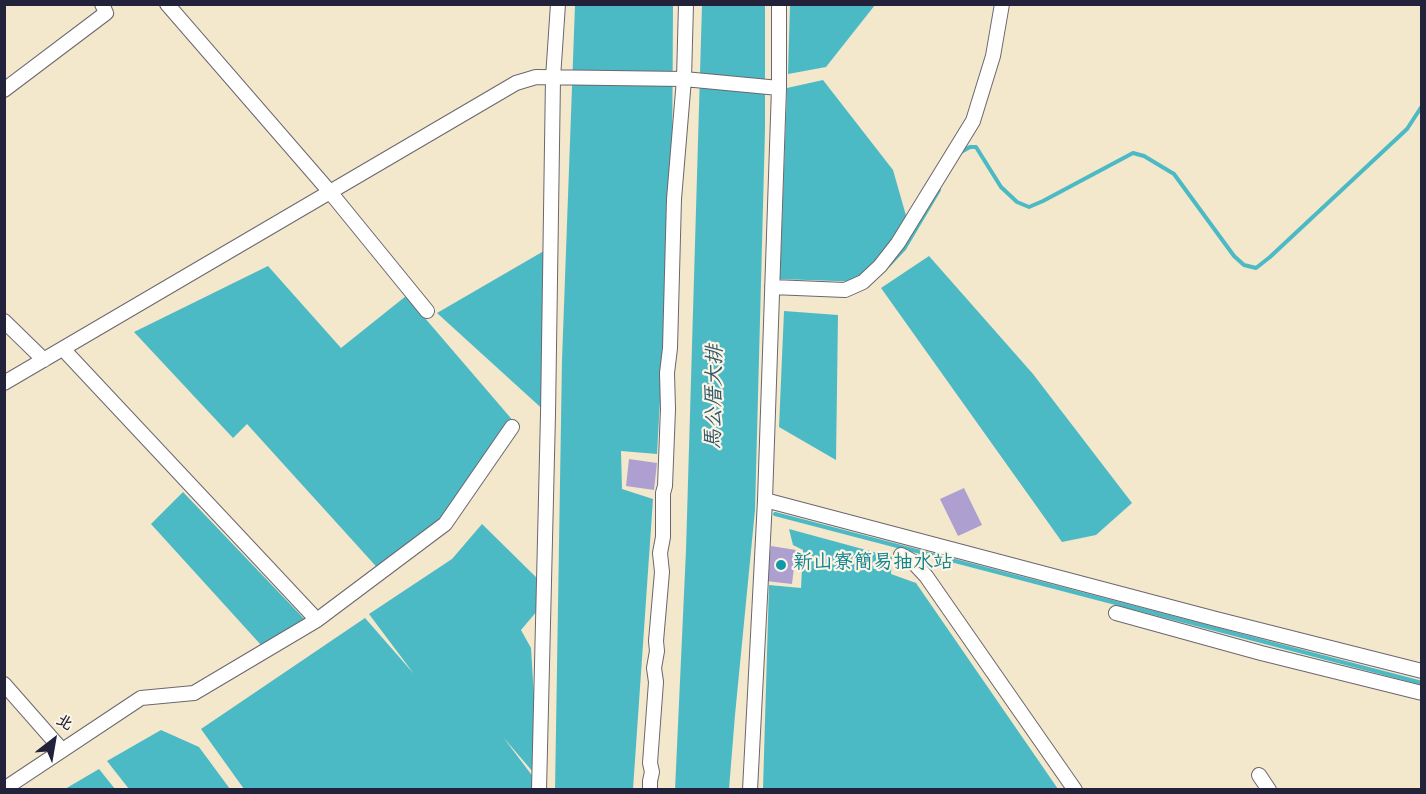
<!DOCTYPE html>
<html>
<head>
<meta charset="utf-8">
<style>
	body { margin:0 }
	#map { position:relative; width:1426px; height:794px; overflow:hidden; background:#f3e7cc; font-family:"Gochi Hand","LXGW WenKai TC",sans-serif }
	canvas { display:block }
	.frame { position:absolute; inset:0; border:6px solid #22223b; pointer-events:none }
	.north { position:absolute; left:24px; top:710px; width:60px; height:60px; -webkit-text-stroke:4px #fcf5e5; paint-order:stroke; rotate:31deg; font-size:16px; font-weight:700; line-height:24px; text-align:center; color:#22223b }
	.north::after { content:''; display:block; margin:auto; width:21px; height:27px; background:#22223b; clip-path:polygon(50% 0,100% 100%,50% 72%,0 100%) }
</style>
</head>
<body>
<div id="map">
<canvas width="1426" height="794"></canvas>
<div class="frame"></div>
<div class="north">北</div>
</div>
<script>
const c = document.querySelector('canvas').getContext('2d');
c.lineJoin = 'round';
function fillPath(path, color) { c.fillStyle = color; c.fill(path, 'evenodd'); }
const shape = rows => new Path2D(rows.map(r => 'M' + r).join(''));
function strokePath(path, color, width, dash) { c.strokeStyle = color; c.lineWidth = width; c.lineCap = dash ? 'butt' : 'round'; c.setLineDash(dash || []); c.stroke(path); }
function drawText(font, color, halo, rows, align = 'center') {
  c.font = font + ' "Gochi Hand","LXGW WenKai TC",sans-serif'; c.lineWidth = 4.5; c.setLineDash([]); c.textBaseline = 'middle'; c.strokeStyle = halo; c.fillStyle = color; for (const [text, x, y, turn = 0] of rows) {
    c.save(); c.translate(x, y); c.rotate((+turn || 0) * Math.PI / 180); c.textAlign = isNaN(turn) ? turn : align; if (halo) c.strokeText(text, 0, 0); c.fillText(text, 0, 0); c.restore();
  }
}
fillPath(shape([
	[575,5,673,5,672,186,657,454,621,451,622,489,653,499,633,789,555,790,562,360],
	[702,5,765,5,765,130,755,510,735,715,729,789,675,790,686,550],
	[790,5,790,4,875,5,826,67,788,74],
	[823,80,893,170,909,226,863,282,780,279,787,88],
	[549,248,548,414,437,313],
	[929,256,1033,374,1132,503,1096,535,1062,542,881,288],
	[268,266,341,348,406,296,515,423,447,528,383,574,247,424,233,438,134,332],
	[784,311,838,315,836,460,779,427],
	[183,492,311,626,271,656,151,524],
	[482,524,543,584,543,604,521,630,531,648,539,779,503,737,537,782,537,789,244,789,201,729,365,618,414,674,369,614,452,559],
	[789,529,892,557,891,574,916,583,1058,789,763,789,769,585,801,588,803,550,793,545],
	[161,730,199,747,230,789,129,789,107,761],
	[99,769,115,789,65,789]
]), '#4cbac5');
strokePath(shape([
	[961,152,970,147,976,147,1001,187,1017,202,1029,207,1043,201,1133,153,1144,156,1174,174,1234,256,1244,265,1256,268,1270,257,1407,129,1422,106],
	[888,266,904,249,939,190],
	[775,514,1422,683]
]), '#4cbac5', 4);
fillPath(shape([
	[629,459,657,463,654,490,626,486],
	[964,488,982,525,958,536,940,499],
	[771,546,796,550,792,584,766,581]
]), '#ada0d1');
const minor = shape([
	[167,4,330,192,427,311],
	[4,90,106,13,102,4],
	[772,287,845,290,863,282,880,266,898,243,973,121,993,56,1002,4],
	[4,321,44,360],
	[63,349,317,620],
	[4,383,516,83,536,77,684,79,779,88],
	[765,500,1216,619,1422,671],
	[901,555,912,561,926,576,1075,790],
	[1116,613,1261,653,1422,693],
	[4,684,62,750],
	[1259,775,1269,790],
	[4,789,141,698,194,693,317,620,445,524,512,427],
	[539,790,548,414,553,78,558,4],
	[650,790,650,781,652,772,650,763,656,682,654,668,657,651,656,641,662,572,660,553,663,537,663,493,665,486,668,409,667,373,670,348,674,199,684,79,686,4],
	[750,790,765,500,779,88,779,4]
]);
strokePath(minor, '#6b676e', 16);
strokePath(minor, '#fff', 14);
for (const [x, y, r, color] of [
	[781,565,6,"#0f9aa8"]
]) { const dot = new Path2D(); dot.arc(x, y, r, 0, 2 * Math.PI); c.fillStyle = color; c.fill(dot); strokePath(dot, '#fcf5e5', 2); }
drawText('20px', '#0d838f', '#fcf5e5', [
	["新山寮簡易抽水站",793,565]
], 'left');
drawText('italic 21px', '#31576b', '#fcf5e5', [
	["馬公厝大排",717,397,-89]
]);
</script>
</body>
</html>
